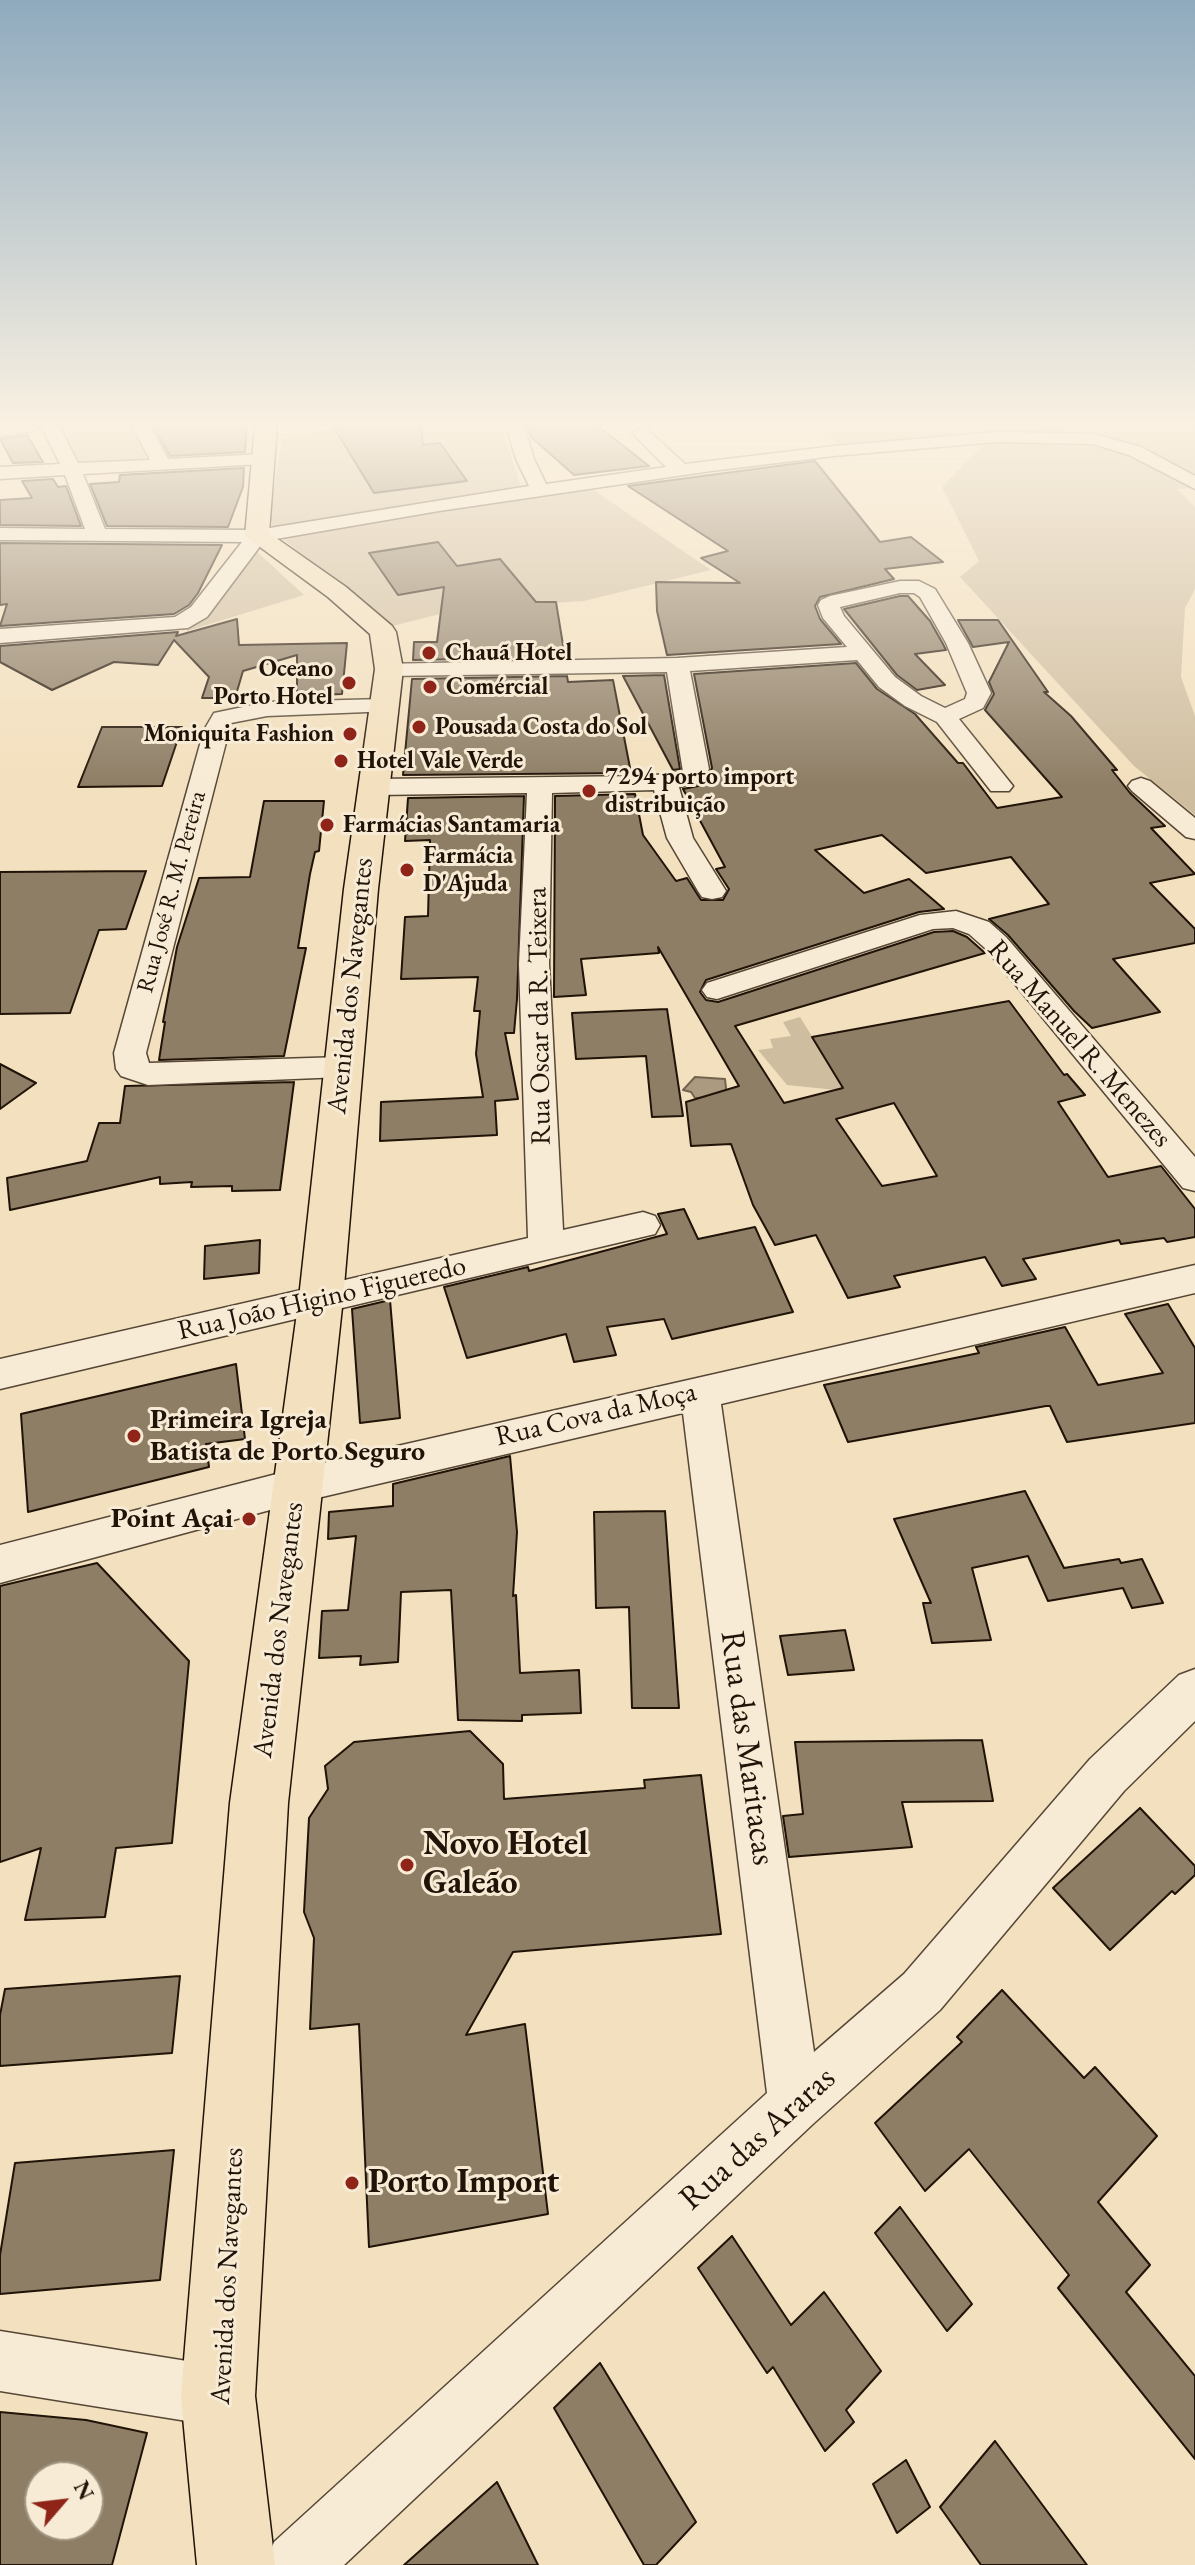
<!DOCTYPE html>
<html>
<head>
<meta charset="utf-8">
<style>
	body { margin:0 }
	#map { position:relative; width:1195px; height:2565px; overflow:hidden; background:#f3e0be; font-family:"EB Garamond",serif }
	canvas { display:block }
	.north { position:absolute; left:24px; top:2461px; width:80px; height:80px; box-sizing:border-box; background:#f7ebd5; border:2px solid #a19583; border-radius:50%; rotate:62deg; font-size:22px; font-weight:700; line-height:32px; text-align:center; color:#201307 }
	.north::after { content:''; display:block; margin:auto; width:28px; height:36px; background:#8f2418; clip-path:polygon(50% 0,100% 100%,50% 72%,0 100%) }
</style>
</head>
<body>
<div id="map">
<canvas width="1195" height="2565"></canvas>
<div class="north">N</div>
</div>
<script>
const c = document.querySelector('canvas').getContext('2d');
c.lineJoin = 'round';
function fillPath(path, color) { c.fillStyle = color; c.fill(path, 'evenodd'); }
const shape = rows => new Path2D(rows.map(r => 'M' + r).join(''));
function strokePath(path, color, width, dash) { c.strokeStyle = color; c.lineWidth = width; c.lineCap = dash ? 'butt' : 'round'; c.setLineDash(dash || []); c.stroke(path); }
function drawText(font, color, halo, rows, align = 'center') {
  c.font = font + ' "EB Garamond",serif'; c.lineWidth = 6; c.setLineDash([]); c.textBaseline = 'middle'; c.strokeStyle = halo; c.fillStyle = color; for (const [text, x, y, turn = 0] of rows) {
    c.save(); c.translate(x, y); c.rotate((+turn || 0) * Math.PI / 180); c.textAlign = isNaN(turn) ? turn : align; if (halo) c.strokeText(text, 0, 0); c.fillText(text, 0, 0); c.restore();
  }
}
fillPath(shape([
	[59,426,131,426,147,460,80,465],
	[339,426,501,426,521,486,273,529,270,514,282,439],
	[814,426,1195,426,1195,488,1177,489,1195,507,1195,589,1185,608,1181,677,1195,716,1195,815,1134,766,960,577,979,561,942,487,994,434,838,444],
	[592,489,711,570,584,601,521,605,500,599,392,626,280,537,450,507],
	[252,547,304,595,187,631,188,625],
	[800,1017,821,1051,875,1094,787,1085,758,1050,773,1048,770,1039,791,1036,783,1022]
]), '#cfbd9f');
const water = shape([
	[695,1077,725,1079,727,1097,695,1098,691,1092,683,1090,695,1077]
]);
fillPath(water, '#ab9a80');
strokePath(water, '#736450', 2);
const building = shape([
	[153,426,247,426,245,452,170,456,153,426],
	[333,426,421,426,423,445,440,443,467,481,374,493,333,426],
	[527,426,598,426,649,466,574,475,531,437,527,426],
	[27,435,43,462,13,463,0,439,27,435],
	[815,461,880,542,911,537,943,562,885,569,894,579,820,597,815,606,820,619,841,644,667,655,657,611,656,582,740,583,701,558,728,551,628,486,815,461],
	[244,468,243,487,228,527,107,526,90,484,119,482,120,475,244,468],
	[53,479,58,487,66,486,81,526,0,525,0,500,32,498,22,481,53,479],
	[438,542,457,566,500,559,536,602,556,602,565,657,413,660,414,642,437,642,444,587,398,595,369,553,438,542],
	[0,543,222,545,198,593,189,605,174,614,0,626,7,604,0,605,0,543],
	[900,596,908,596,930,621,943,644,946,650,915,654,945,685,917,690,897,675,844,609,900,596],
	[237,619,239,645,347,643,342,694,297,696,297,655,243,671,235,698,202,698,209,677,174,640,158,665,114,662,52,690,0,662,0,646,178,632,176,636,237,619],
	[958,620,998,620,1048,692,1044,692,1071,716,1117,770,1112,770,1130,793,1165,826,1151,828,1195,874,1150,883,1195,929,1195,943,1113,959,1160,1012,1092,1028,1074,1011,1008,935,989,919,1049,904,1011,857,926,873,882,835,815,850,864,893,909,879,944,909,919,912,706,980,700,992,706,1000,718,1002,934,932,953,931,967,937,985,953,735,1026,784,1103,843,1088,812,1037,1009,1001,1064,1075,1067,1074,1085,1095,1058,1102,1108,1177,1161,1166,1195,1209,1195,1237,1167,1242,1164,1238,1121,1244,1119,1240,1023,1259,1036,1279,1002,1286,985,1257,894,1276,900,1287,848,1298,816,1235,775,1245,753,1205,731,1144,691,1146,686,1102,739,1086,658,947,659,953,581,959,586,995,554,997,555,796,635,794,643,835,676,881,687,878,701,900,723,900,729,889,716,869,725,867,683,789,703,785,712,768,694,674,856,663,877,689,915,714,958,763,963,763,997,808,1062,797,985,710,994,694,989,682,1009,642,973,647,958,620],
	[894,1103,937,1176,882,1186,836,1119,894,1103],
	[664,675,680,769,673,770,623,676,664,675],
	[567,676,568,682,613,680,631,773,403,775,412,679,567,676],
	[102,727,182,727,162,786,78,787,102,727],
	[524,796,517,999,514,1033,505,1033,518,1099,495,1101,497,1135,380,1141,381,1102,483,1097,476,1054,480,1011,474,1011,478,977,401,979,405,917,428,916,430,840,405,841,408,798,524,796],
	[264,801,324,801,319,851,315,852,310,874,298,948,306,948,284,1056,159,1060,165,1022,163,1022,177,947,199,878,250,877,264,801],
	[146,871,126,929,99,930,70,1013,0,1014,0,872,146,871],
	[667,1009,683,1116,652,1117,646,1056,576,1059,572,1013,667,1009],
	[0,1064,36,1083,0,1109,0,1064],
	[294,1082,280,1190,232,1191,232,1186,191,1187,192,1182,160,1184,160,1177,10,1210,7,1178,87,1161,99,1123,120,1123,125,1086,294,1082],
	[684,1209,698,1239,755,1227,793,1312,672,1339,664,1319,607,1327,616,1355,574,1362,566,1334,467,1358,444,1287,528,1267,529,1271,667,1234,658,1214,684,1209],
	[260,1240,259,1273,204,1279,205,1246,260,1240],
	[390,1300,400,1418,360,1423,352,1309,390,1300],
	[1168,1304,1195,1348,1195,1423,1067,1442,1050,1406,1046,1406,848,1442,824,1385,979,1353,976,1347,1065,1327,1098,1385,1163,1373,1125,1314,1168,1304],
	[236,1364,245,1439,206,1444,209,1467,28,1512,21,1414,236,1364],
	[510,1456,517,1532,513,1596,516,1595,520,1673,579,1670,581,1713,522,1715,522,1721,458,1720,451,1590,401,1592,398,1662,360,1665,361,1656,319,1658,322,1611,348,1610,356,1536,328,1539,329,1512,393,1506,393,1484,510,1456],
	[1025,1491,1064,1568,1119,1559,1121,1563,1142,1559,1163,1603,1132,1608,1123,1588,1048,1601,1028,1556,972,1568,991,1640,932,1643,923,1603,931,1603,894,1519,1025,1491],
	[665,1511,679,1708,632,1708,629,1607,596,1608,594,1512,665,1511],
	[97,1563,189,1661,172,1843,116,1848,105,1917,25,1920,41,1848,0,1862,0,1586,97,1563],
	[845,1630,854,1670,788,1675,780,1636,845,1630],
	[470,1731,503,1764,504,1799,645,1788,644,1780,701,1775,721,1934,513,1952,466,2035,525,2024,548,2214,369,2247,359,2024,310,2029,314,1938,304,1912,309,1818,328,1789,325,1766,354,1742,470,1731],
	[982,1740,993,1801,902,1802,912,1847,789,1857,783,1816,803,1814,795,1742,982,1740],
	[1140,1808,1195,1866,1195,1875,1175,1894,1172,1891,1110,1950,1053,1888,1140,1808],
	[180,1976,172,2053,0,2066,0,2015,5,1989,180,1976],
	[1002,1990,1084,2078,1095,2067,1157,2136,1098,2202,1150,2265,1126,2292,1195,2376,1195,2459,1058,2288,1069,2275,969,2149,925,2191,875,2123,962,2042,957,2037,1002,1990],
	[174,2150,160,2280,0,2294,0,2255,15,2163,174,2150],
	[900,2207,972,2304,947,2331,875,2233,900,2207],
	[732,2236,791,2325,824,2292,881,2371,846,2410,854,2422,825,2451,773,2367,767,2373,698,2268,732,2236],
	[600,2363,696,2522,656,2565,644,2565,554,2408,600,2363],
	[0,2412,86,2420,147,2433,112,2565,0,2565,0,2412],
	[40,2477,88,2477,88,2525,40,2525,40,2477],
	[995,2441,1087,2565,981,2565,940,2507,995,2441],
	[906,2460,930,2507,897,2533,873,2484,906,2460],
	[497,2482,538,2565,404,2565,497,2482]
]);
fillPath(building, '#8e7e66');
strokePath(building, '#201307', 2);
const minor = shape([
	[0,426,59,426,78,463,150,460,132,426,150,426,168,459,263,454,272,459,263,464,83,474,105,529,257,530,529,486,516,459,506,426,524,426,534,459,546,484,666,467,632,433,641,428,647,429,685,464,834,446,997,432,1094,434,1141,447,1195,476,1195,489,1129,455,1093,444,997,442,834,456,711,471,439,511,264,541,207,617,188,628,0,643,0,629,175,617,191,607,242,542,0,540,0,528,85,529,65,475,0,479,0,467,60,464,41,426,33,431,0,436,0,426],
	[900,581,919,581,935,589,968,643,991,693,983,708,959,719,1013,786,1009,791,991,791,937,722,905,706,879,687,857,660,690,671,709,769,700,783,679,787,693,838,726,891,722,897,712,899,702,897,698,891,667,838,654,790,552,793,549,964,563,1230,643,1212,655,1216,660,1225,655,1234,0,1389,0,1359,528,1238,519,964,527,793,375,795,366,792,362,787,366,782,375,779,646,776,683,772,667,672,389,676,381,674,378,669,381,664,677,658,847,647,823,618,818,605,821,600,830,596,900,581],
	[900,593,914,593,920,597,946,643,967,693,965,699,945,708,921,696,895,677,844,616,840,607,900,593],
	[384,699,392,701,396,706,392,711,267,716,231,723,146,1053,149,1063,342,1057,353,1060,358,1067,353,1074,342,1077,148,1085,121,1076,116,1069,114,1053,204,730,214,713,267,702,384,699],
	[1141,778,1150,781,1195,818,1195,839,1186,837,1132,791,1128,786,1132,781,1141,778],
	[956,911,989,922,1006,937,1195,1157,1195,1191,1183,1188,986,949,969,934,953,928,933,929,717,999,707,997,702,990,707,983,920,915,956,911],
	[1195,1265,1195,1293,721,1404,814,2052,904,1974,1090,1759,1179,1675,1195,1669,1195,1721,1124,1791,940,2010,814,2123,344,2565,265,2565,274,2542,767,2093,683,1413,296,1503,0,1583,0,1545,296,1469,1195,1265],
	[0,2331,218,2366,239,2375,248,2396,239,2417,218,2426,0,2391,0,2331]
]);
const major = shape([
	[255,426,277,426,269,533,346,587,392,626,396,632,403,669,378,889,343,1298,288,1803,255,2396,275,2565,197,2565,181,2396,230,1803,299,1298,344,889,375,669,370,634,328,597,245,536,255,426]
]);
strokePath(minor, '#554635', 3);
strokePath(major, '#201307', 3);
fillPath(minor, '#f7ebd5');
fillPath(major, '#f3e0be');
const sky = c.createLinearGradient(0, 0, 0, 785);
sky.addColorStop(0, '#8faabe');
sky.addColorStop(0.54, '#faf1e2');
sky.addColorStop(1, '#faf1e200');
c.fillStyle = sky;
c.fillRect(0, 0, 1195, 785);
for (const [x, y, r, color] of [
	[429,653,8,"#8f2418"],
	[349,683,8,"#8f2418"],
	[430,687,8,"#8f2418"],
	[419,727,8,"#8f2418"],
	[350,734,8,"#8f2418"],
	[341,761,8,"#8f2418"],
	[589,791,8,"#8f2418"],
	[327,825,8,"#8f2418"],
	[407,870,8,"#8f2418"],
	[134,1436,8,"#8f2418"],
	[249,1519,8,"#8f2418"],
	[407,1865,8,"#8f2418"],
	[352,2183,8,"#8f2418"]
]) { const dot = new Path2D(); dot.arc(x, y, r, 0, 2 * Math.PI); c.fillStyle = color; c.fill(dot); strokePath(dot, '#f7ebd5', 3); }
drawText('bold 24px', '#201307', '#f7ebd5', [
	["Chauã Hotel",445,653],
	["Oceano",333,669,"right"],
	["Porto Hotel",333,697,"right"],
	["Comércial",446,687],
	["Pousada Costa do Sol",435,727],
	["Moniquita Fashion",334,734,"right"],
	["Hotel Vale Verde",357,761],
	["7294 porto import",605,777],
	["distribuição",605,805],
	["Farmácias Santamaria",343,825],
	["Farmácia",423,856],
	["D'Ajuda",423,884]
], 'left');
drawText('24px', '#201307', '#f7ebd5', [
	["Rua José R. M. Pereira",172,892,-75]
]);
drawText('28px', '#201307', '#f7ebd5', [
	["Avenida dos Navegantes",351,986,-84],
	["Rua Oscar da R. Teixera",540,1016,-91],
	["Rua Manuel R. Menezes",1079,1044,49],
	["Rua João Higino Figueredo",322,1299,-13],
	["Rua Cova da Moça",596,1415,-13],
	["Avenida dos Navegantes",279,1630,-83],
	["Avenida dos Navegantes",228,2276,-87]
]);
drawText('bold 28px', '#201307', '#f7ebd5', [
	["Primeira Igreja",150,1420],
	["Batista de Porto Seguro",150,1452],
	["Point Açai",233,1519,"right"]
], 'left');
drawText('34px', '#201307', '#f7ebd5', [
	["Rua das Maritacas",747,1748,82],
	["Rua das Araras",758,2139,-42]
]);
drawText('bold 34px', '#201307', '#f7ebd5', [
	["Novo Hotel",423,1845],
	["Galeão",423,1884],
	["Porto Import",368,2183]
], 'left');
</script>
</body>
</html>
